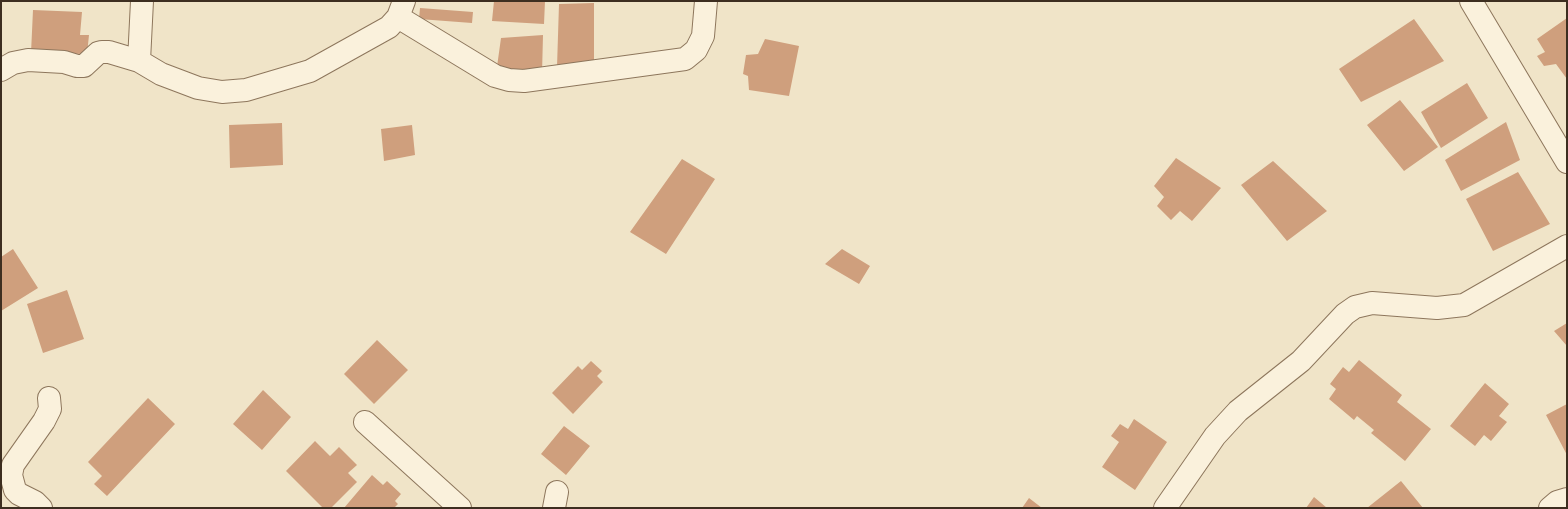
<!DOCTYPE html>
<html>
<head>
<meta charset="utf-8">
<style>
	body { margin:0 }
	#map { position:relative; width:1568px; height:509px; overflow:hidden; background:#f0e4c8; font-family:Bitter,serif }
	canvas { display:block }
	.frame { position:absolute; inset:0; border:2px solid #3d2e20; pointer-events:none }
</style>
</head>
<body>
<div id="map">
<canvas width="1568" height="509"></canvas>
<div class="frame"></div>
</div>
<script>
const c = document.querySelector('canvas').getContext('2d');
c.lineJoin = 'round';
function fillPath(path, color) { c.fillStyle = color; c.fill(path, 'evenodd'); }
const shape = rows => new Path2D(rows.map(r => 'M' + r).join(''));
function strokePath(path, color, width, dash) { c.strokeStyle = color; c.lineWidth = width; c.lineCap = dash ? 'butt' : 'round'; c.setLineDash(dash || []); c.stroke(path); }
fillPath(shape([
	[494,1,545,1,544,24,492,21],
	[594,3,594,66,557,67,559,4],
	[420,8,473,12,472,23,419,19],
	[33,10,82,12,80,35,89,35,87,54,31,53],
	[1567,18,1567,79,1556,64,1544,66,1537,56,1545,52,1537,39],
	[1414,19,1444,61,1361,102,1339,69],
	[543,35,542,74,496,74,501,38],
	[765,39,799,46,789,96,749,90,748,76,743,74,746,55,758,54],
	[1467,83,1488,118,1441,148,1421,112],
	[1400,100,1438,147,1404,171,1367,125],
	[1506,122,1520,160,1461,191,1445,160],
	[282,123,283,165,230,168,229,125],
	[412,125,415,155,384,161,381,129],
	[1176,158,1221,188,1192,221,1180,211,1171,220,1157,206,1164,197,1154,186],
	[682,159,715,179,666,254,630,232],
	[1273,161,1327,211,1287,241,1241,185],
	[1518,172,1550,224,1493,251,1466,199],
	[13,249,38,288,1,311,1,257],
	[842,249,870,266,859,284,825,264],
	[67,290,84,339,43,353,27,304],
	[1567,323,1567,346,1554,331],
	[377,340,408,370,374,404,344,374],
	[1359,360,1402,395,1397,402,1431,429,1405,461,1371,433,1374,430,1357,416,1354,420,1329,399,1336,389,1330,384,1343,367,1349,372],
	[591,361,602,371,597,376,603,382,573,414,552,393,578,366,582,370],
	[1485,383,1509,404,1499,416,1507,422,1491,441,1484,435,1475,446,1450,426],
	[263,390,291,417,262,450,233,424],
	[148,398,175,424,107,496,94,484,102,476,88,462],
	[1567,404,1567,455,1546,415],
	[1134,419,1167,442,1135,490,1102,467,1119,442,1111,436,1120,424,1128,429],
	[564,426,590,446,566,475,541,454],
	[315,441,330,456,339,447,357,465,348,473,357,482,331,508,323,508,286,471],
	[372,475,383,485,387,481,401,494,395,501,398,504,394,508,344,508],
	[1401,481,1423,508,1367,508],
	[1314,497,1327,508,1306,508],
	[1029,498,1042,508,1022,508]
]), '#cf9f7d');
const minor = shape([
	[1471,1,1567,162],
	[398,17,495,76,509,80,524,81,685,59,696,50,703,36,706,1],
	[139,61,142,1],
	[1,70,13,63,28,60,64,62,77,66,84,66,98,53,102,52,109,52,139,61,161,74,198,88,222,92,246,90,310,71,389,27,398,17,404,1],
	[365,422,460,508],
	[41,508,35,502,19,494,15,490,11,475,13,465,44,421,50,409,49,398],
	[554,508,557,492],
	[1165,508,1215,436,1238,411,1301,361,1345,314,1355,307,1372,303,1437,308,1464,305,1567,246],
	[1550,508,1557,502,1567,499]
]);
strokePath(minor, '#8d765c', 24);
strokePath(minor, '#faf1dc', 22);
</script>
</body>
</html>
